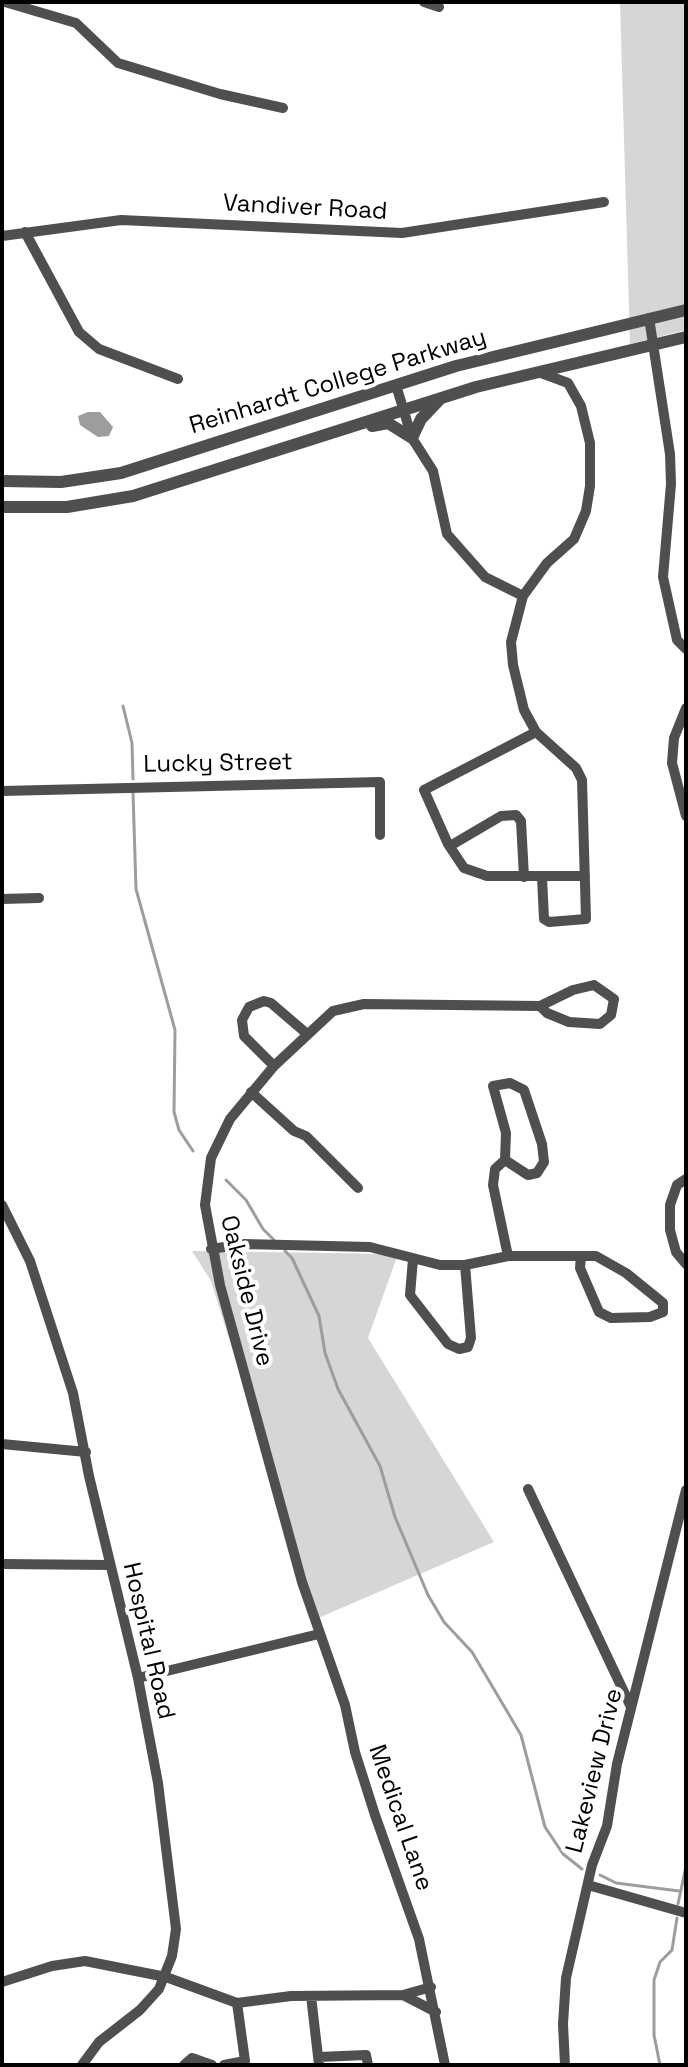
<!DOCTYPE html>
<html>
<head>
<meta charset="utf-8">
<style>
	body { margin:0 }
	#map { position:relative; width:688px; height:2067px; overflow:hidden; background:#fff; font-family:"Space Grotesk",sans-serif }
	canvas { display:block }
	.frame { position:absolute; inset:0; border:4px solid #000; pointer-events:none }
</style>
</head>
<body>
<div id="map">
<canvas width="688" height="2067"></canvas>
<div class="frame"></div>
</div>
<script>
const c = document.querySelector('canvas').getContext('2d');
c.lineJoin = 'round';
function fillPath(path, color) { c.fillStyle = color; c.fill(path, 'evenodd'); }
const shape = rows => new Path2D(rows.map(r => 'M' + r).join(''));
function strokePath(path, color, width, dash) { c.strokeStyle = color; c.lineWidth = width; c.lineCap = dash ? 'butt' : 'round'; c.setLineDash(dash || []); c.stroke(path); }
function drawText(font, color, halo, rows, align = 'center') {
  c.font = font + ' "Space Grotesk",sans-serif'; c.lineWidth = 8; c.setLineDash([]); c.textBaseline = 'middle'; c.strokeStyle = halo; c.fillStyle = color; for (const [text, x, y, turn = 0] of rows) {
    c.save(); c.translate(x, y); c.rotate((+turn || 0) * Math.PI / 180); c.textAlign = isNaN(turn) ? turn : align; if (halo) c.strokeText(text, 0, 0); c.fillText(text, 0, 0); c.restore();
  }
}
fillPath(shape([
	[620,2,686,2,686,330,630,344],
	[192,1251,398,1254,368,1338,494,1542,316,1619,211,1281]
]), '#d6d6d6');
fillPath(shape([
	[88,412,100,412,113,427,109,436,98,437,80,425,78,416]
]), '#9d9d9d');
strokePath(shape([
	[123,706,132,743,133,779],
	[133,792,136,889,175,1030,174,1112,179,1130,193,1151],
	[226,1180,246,1200,263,1229,274,1240],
	[285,1251,292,1258,319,1316,325,1353,338,1389,380,1466,395,1517,428,1595,444,1622,472,1652,521,1735,545,1827,563,1854,582,1869],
	[600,1875,616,1883,679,1891],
	[678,1904,686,1866],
	[660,2065,654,2035,654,1980,660,1962,672,1950,677,1918]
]), '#9d9d9d', 3);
strokePath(shape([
	[5,2,76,23,118,63,220,94,283,108],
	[424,2,439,7],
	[25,232,79,332,99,349,178,379],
	[2,236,121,220,402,233,604,202],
	[649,318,670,454,671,484,663,577,677,640,686,649],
	[541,373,568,383,581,406,590,443,590,486,586,511,574,539,547,563,523,596,511,642,513,665,524,710,536,732,576,768,582,780,586,919,549,922,544,919,542,877],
	[396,385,412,438,433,471,447,534,485,577,523,596],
	[686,708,674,738,672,763,686,816],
	[536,732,424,790,448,844,464,868,487,876,585,876],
	[2,791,380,782,380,835],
	[450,846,501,816,516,815,521,821,524,877],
	[2,899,39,898],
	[594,985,614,999,611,1015,600,1024,569,1022,547,1013,540,1006,573,990,594,985],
	[274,1066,244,1036,242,1020,249,1007,264,1001,271,1003,306,1033],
	[510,1083,524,1090,542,1144,544,1162,537,1173,528,1175,505,1160,506,1133,493,1086,510,1083],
	[251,1092,294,1131,306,1136,358,1188],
	[505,1160,495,1169,493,1185,508,1256],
	[686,1179,677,1185,670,1205,670,1230,676,1252,686,1264],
	[2,1205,30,1261,73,1393,89,1476,138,1678,158,1783,176,1929,172,1956,159,1989,140,2010,99,2042,82,2065],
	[211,1249,244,1244,370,1247,440,1265,465,1265,508,1256,581,1256],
	[581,1256,596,1256,626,1273,663,1303,663,1312,650,1317,611,1318,599,1312,580,1268,581,1256],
	[413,1259,410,1295,448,1344,459,1349,468,1347,471,1338,465,1265],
	[2,1444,86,1452],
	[528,1489,631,1707],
	[2,1564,109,1565],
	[138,1678,319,1634],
	[588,1885,686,1913],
	[2,1982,52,1966,85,1961,166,1977,237,2003,291,1996,403,1995,431,1987],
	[403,1995,436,2012],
	[311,1996,319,2065],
	[319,2057,366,2055,368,2065],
	[184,2065,192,2058,212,2065],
	[224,2065,245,2061,237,2003],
	[445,2065,419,1939,375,1815,355,1752,345,1705,302,1582,220,1285,205,1205,211,1158,230,1119,274,1066,333,1011,364,1004,540,1006],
	[565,2065,563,2024,566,1978,592,1865,607,1826,617,1764,686,1490]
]), '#4f4f4f', 10);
strokePath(shape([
	[372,426,388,423,412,438,421,419,440,399],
	[2,481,61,482,121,473,456,366,686,310],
	[2,507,67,507,133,496,476,387,686,337]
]), '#4f4f4f', 12);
drawText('24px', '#000', '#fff', [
	["Vandiver Road",305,208,3],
	["Reinhardt College Parkway",338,382,-17],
	["Lucky Street",218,764,-1],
	["Oakside Drive",246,1291,76],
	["Hospital Road",148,1641,77],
	["Lakeview Drive",595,1771,-76],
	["Medical Lane",400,1818,71]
]);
</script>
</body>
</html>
